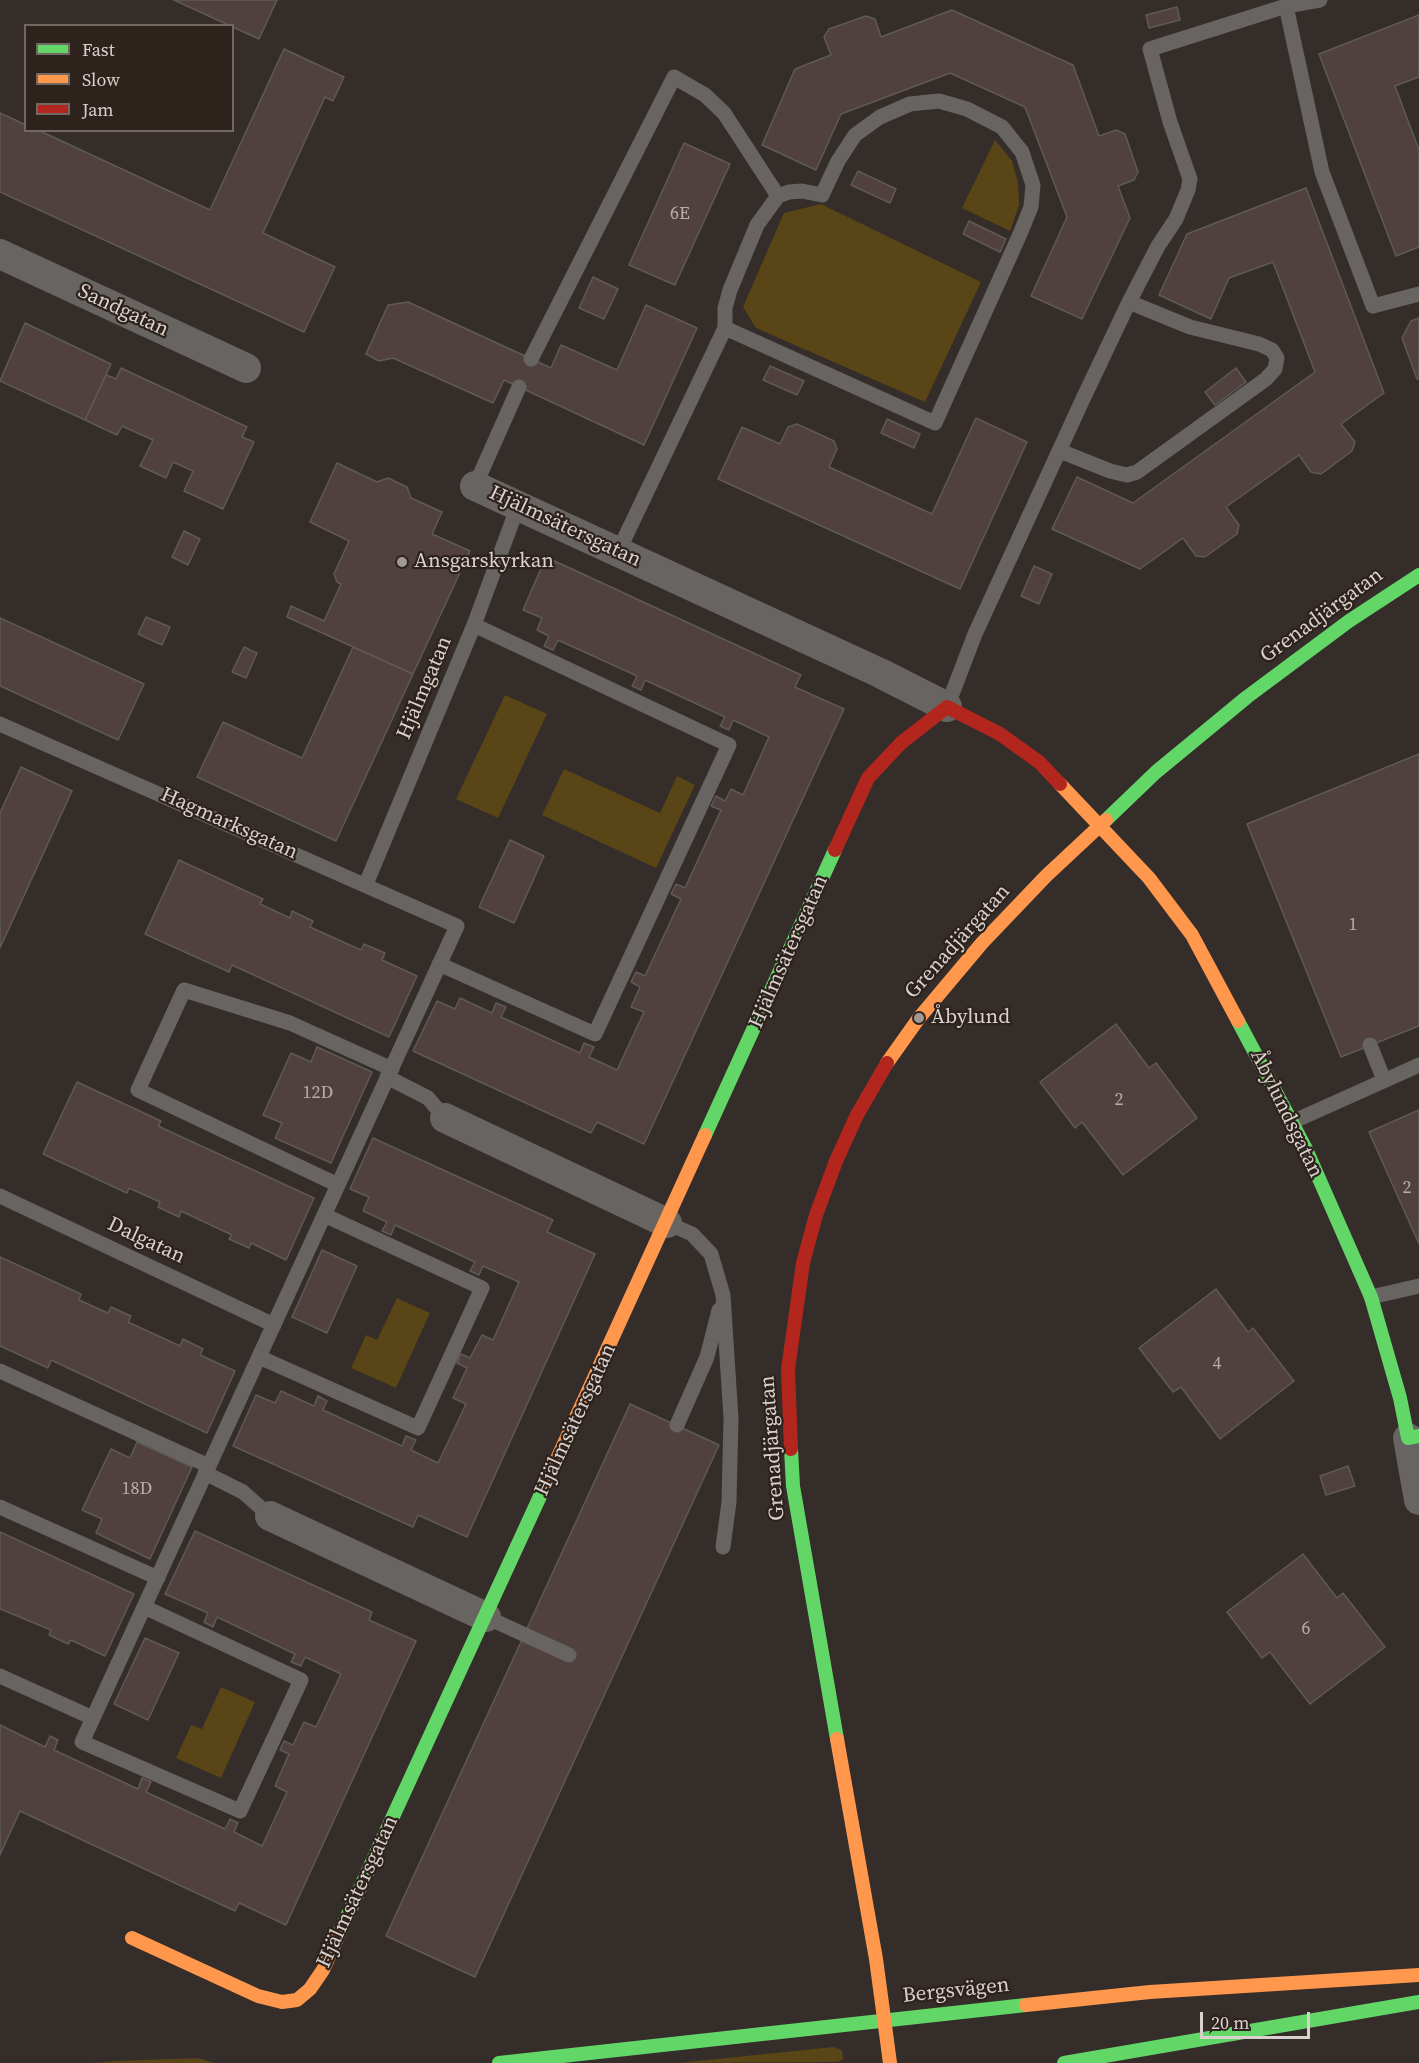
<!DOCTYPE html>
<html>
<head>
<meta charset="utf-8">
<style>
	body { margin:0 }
	#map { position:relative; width:1419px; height:2063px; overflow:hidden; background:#342d2a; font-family:"Source Serif 4",serif }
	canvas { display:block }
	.legend { position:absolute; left:24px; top:24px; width:210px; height:108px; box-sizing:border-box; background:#2e221d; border:2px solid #726863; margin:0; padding:8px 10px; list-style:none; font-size:18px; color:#d9d1cd }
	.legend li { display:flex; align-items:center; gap:12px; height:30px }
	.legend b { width:30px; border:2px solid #726863 }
	.scale { position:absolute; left:1200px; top:2012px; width:110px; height:27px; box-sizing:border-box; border:3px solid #d9d1cd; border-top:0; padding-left:8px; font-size:18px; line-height:21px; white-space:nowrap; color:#d9d1cd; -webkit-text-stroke:4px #2e221d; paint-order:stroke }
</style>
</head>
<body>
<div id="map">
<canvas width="1419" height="2063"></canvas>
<ul class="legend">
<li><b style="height:8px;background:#63d668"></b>Fast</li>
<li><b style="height:8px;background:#ff974d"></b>Slow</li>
<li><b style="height:8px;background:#b3261e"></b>Jam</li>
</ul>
<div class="scale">20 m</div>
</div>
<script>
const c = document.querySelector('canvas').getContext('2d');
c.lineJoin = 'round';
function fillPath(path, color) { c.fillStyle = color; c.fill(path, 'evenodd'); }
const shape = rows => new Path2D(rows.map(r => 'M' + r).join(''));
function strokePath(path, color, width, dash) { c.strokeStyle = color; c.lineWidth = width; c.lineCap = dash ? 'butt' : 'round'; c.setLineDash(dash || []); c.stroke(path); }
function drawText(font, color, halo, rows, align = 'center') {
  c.font = font + ' "Source Serif 4",serif'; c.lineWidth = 4.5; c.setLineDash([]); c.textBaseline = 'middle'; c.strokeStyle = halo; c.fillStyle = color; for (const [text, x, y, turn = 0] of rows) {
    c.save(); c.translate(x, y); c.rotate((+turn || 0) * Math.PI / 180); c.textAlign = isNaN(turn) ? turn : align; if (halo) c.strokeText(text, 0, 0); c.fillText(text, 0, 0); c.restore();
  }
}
fillPath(shape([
	[995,140,1012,161,1018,182,1019,205,1010,231,962,208],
	[821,204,981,282,925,402,756,328,743,307,784,213],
	[505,695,547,714,498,818,456,799],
	[564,769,660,813,677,776,695,785,656,868,542,815],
	[397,1298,430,1313,396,1388,351,1368,366,1335,377,1340],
	[221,1687,255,1702,221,1778,176,1758,191,1725,202,1729],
	[833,2047,842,2050,843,2059,838,2062,678,2063],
	[198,2058,214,2063,93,2063,117,2061]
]), '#594516');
const building = shape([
	[174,0,277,0,259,39,174,0],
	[1177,7,1180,20,1149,28,1146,15,1177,7],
	[952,10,1073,65,1099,136,1116,130,1125,134,1138,172,1134,180,1118,186,1130,218,1082,319,1031,296,1067,217,1025,107,950,73,841,114,816,170,762,145,795,69,831,55,824,37,829,29,866,16,875,19,881,37,952,10],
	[1419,15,1419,77,1395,86,1419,150,1419,247,1396,256,1319,54,1419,15],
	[284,49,344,77,333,101,325,97,263,233,335,267,304,332,0,192,0,113,26,125,26,130,38,130,210,210,284,49],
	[684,143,730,164,675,285,629,265,684,143],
	[858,171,896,189,890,203,851,185,858,171],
	[1306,188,1384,393,1341,424,1355,442,1352,451,1321,474,1311,472,1299,455,1226,507,1239,525,1237,534,1205,557,1196,556,1183,538,1140,569,1052,529,1077,477,1133,503,1315,372,1273,262,1229,278,1211,319,1159,295,1187,234,1306,188],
	[969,221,1006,239,1000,252,963,234,969,221],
	[593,277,618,289,604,319,579,308,593,277],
	[408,302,551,368,561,345,617,370,646,305,697,328,644,445,504,380,493,403,393,358,379,361,366,354,388,305,408,302],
	[1419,318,1419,379,1417,379,1402,338,1411,321,1419,318],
	[25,323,111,364,85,420,0,381,25,323],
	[770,366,804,381,797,395,763,380,770,366],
	[121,368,247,427,242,437,254,442,223,509,184,491,193,471,173,462,166,478,140,466,153,440,122,426,117,435,85,420,106,375,116,379,121,368],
	[1236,368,1246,382,1215,405,1205,392,1236,368],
	[976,418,1027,442,960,589,718,479,742,427,780,444,788,427,797,424,834,441,837,449,829,467,932,514,976,418],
	[887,419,920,434,914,448,881,433,887,419],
	[337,463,377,482,388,478,407,487,411,498,442,512,432,534,470,551,413,674,287,617,291,606,324,621,341,584,337,582,334,574,349,541,310,522,337,463],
	[184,531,200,539,188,565,172,557,184,531],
	[546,557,801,675,795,687,844,709,644,1144,597,1122,591,1133,413,1051,437,1001,455,1009,460,998,492,1013,496,1003,506,1007,501,1017,580,1053,584,1043,594,1047,589,1057,617,1070,644,1012,631,1007,640,987,631,982,636,972,645,976,681,899,671,894,676,884,685,888,721,810,711,806,716,796,725,801,731,789,743,795,769,737,733,720,729,730,720,726,725,717,645,680,641,690,632,686,637,676,558,640,553,650,544,646,549,636,537,630,542,618,523,610,546,557],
	[1034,566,1052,574,1039,604,1021,596,1034,566],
	[146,617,170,627,162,645,138,634,146,617],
	[0,618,144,684,118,740,0,686,0,618],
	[244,647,257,653,246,678,232,672,244,647],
	[353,647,413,674,336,841,197,777,223,722,302,758,353,647],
	[1419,754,1419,1026,1341,1057,1247,824,1419,754],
	[21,767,72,791,0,948,0,813,21,767],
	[510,840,544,856,514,923,479,907,510,840],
	[179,860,263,899,260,904,290,918,292,911,313,921,310,927,361,950,364,944,385,953,382,960,417,976,389,1037,232,965,229,972,145,934,179,860],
	[1116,1024,1149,1068,1156,1063,1197,1118,1123,1175,1082,1122,1075,1128,1040,1082,1116,1024],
	[317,1047,372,1072,331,1163,275,1138,282,1123,263,1115,291,1053,311,1062,317,1047],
	[77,1082,161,1121,158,1126,314,1198,286,1260,251,1243,249,1248,229,1239,232,1235,181,1211,179,1217,158,1207,160,1202,129,1188,127,1193,43,1154,77,1082],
	[1419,1110,1419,1244,1369,1132,1419,1110],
	[373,1138,553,1220,547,1232,595,1254,467,1537,418,1515,413,1527,233,1446,256,1395,275,1403,281,1391,314,1406,318,1396,327,1401,323,1410,402,1446,406,1436,416,1440,411,1450,438,1463,466,1404,453,1398,467,1368,457,1363,461,1354,470,1358,482,1335,493,1340,519,1282,483,1266,479,1275,470,1271,475,1262,395,1225,391,1235,382,1231,387,1222,363,1211,369,1197,350,1189,373,1138],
	[322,1250,357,1266,327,1333,292,1317,322,1250],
	[0,1257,81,1294,79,1300,108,1313,111,1307,131,1316,128,1322,180,1346,183,1339,203,1349,200,1355,235,1371,207,1433,51,1360,48,1368,0,1346,0,1257],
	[1216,1289,1248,1332,1253,1328,1294,1381,1220,1439,1181,1387,1173,1392,1139,1348,1216,1289],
	[630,1404,719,1445,475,1977,386,1936,630,1404],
	[137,1442,192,1467,150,1559,96,1533,102,1519,82,1510,111,1449,130,1458,137,1442],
	[1348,1466,1355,1486,1326,1495,1320,1476,1348,1466],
	[195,1531,372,1612,369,1620,416,1641,286,1925,239,1903,235,1911,20,1811,0,1855,0,1725,45,1747,50,1736,58,1740,54,1750,138,1789,142,1778,151,1782,146,1792,225,1829,230,1819,238,1823,234,1832,262,1846,287,1792,275,1786,289,1754,280,1750,284,1741,293,1745,304,1722,316,1727,341,1674,305,1657,301,1666,291,1662,295,1654,217,1617,213,1627,204,1622,208,1613,165,1594,195,1531],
	[0,1532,134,1594,105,1656,71,1640,68,1644,49,1635,51,1630,0,1609,0,1532],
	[1303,1554,1337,1598,1343,1593,1385,1647,1310,1704,1270,1652,1262,1658,1227,1612,1303,1554],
	[145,1638,179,1653,148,1720,114,1704,145,1638]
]);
fillPath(building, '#50413e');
strokePath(building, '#5f5958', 1.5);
strokePath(shape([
	[1286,6,1322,172,1373,306,1419,294],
	[939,101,967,109,1002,127,1022,152,1033,185,1031,207,1020,234,935,423,725,328,725,308,730,290,757,225,778,196,789,192,802,191,822,195,838,161,855,135,880,117,910,104,939,101],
	[531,359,674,77,705,95,724,113,778,196],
	[1060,451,1110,471,1127,475,1137,472,1266,379,1275,369,1277,358,1272,350,1259,344,1190,327,1129,302],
	[475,486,519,387],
	[618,552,725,328],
	[947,707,975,634,1082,401,1129,302,1158,246,1176,219,1188,190,1190,179,1170,122,1150,49,1286,6,1320,0],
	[0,724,457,926,82,1742,240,1811,301,1680,144,1607],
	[366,884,474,625,518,506],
	[439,964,595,1034,729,745,474,625],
	[1370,1045,1384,1080],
	[387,1077,428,1098,445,1118],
	[1292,1122,1419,1065],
	[338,1185,138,1090,184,990,290,1023,392,1069],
	[0,1196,274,1325],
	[667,1223,692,1234,711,1254,723,1295,731,1418,729,1502,723,1547],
	[1371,1297,1419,1286],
	[259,1357,418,1428,482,1288,324,1215],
	[0,1371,209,1466],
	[677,1425,707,1357,719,1310],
	[205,1473,243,1492,270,1516],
	[0,1507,158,1578],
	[486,1617,569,1655],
	[0,1676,93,1718]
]), '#676462', 15);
strokePath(shape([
	[0,254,246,368],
	[475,486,880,673,947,707],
	[445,1118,667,1223],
	[1408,1438,1419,1500],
	[270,1516,486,1617]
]), '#676462', 30);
strokePath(shape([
	[1106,820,1156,772,1247,697,1349,621,1419,575],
	[1238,1021,1306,1149,1371,1297,1400,1398,1408,1438,1419,1436],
	[705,1135,835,850],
	[791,1449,793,1486,837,1739],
	[339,1934,547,1481],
	[499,2063,1026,2005],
	[1064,2063,1419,2002]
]), '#63d668', 14);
strokePath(shape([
	[1060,784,1149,878,1192,935,1238,1021],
	[887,1063,919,1018,982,943,1046,876,1106,820],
	[547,1481,705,1135],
	[837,1739,876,1959,890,2063],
	[132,1938,258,1996,282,2002,297,2000,310,1989,323,1970,339,1934],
	[1026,2005,1150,1992,1419,1975]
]), '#ff974d', 14);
strokePath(shape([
	[835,850,868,778,901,743,947,707,1000,734,1039,762,1060,784],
	[791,1449,788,1369,803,1263,816,1215,836,1161,857,1115,887,1063]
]), '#b3261e', 14);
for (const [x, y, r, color] of [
	[402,562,6,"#9f9894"],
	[919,1018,6,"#9f9894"]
]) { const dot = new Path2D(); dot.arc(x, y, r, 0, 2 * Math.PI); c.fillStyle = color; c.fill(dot); strokePath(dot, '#2e221d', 2); }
drawText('18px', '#b7ada9', null, [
	["6E",680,214],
	["1",1353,925],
	["12D",318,1093],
	["2",1119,1100],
	["2",1407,1188],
	["4",1217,1364],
	["18D",137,1489],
	["6",1306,1629]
]);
drawText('21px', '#d9d1cd', '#2e221d', [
	["Sandgatan",123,311,25],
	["Hjälmsätersgatan",565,527,25],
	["Grenadjärgatan",1322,616,-36],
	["Hjälmgatan",425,688,-67],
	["Hagmarksgatan",229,824,24],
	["Grenadjärgatan",958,942,-48],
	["Hjälmsätersgatan",789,952,-66],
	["Åbylundsgatan",1286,1114,64],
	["Dalgatan",146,1241,25],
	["Hjälmsätersgatan",576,1420,-65],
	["Grenadjärgatan",773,1448,-94],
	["Hjälmsätersgatan",358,1892,-65],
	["Bergsvägen",956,1991,-6]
]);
drawText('21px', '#d9d1cd', '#2e221d', [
	["Ansgarskyrkan",414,562],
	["Åbylund",931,1018]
], 'left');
</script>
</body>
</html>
